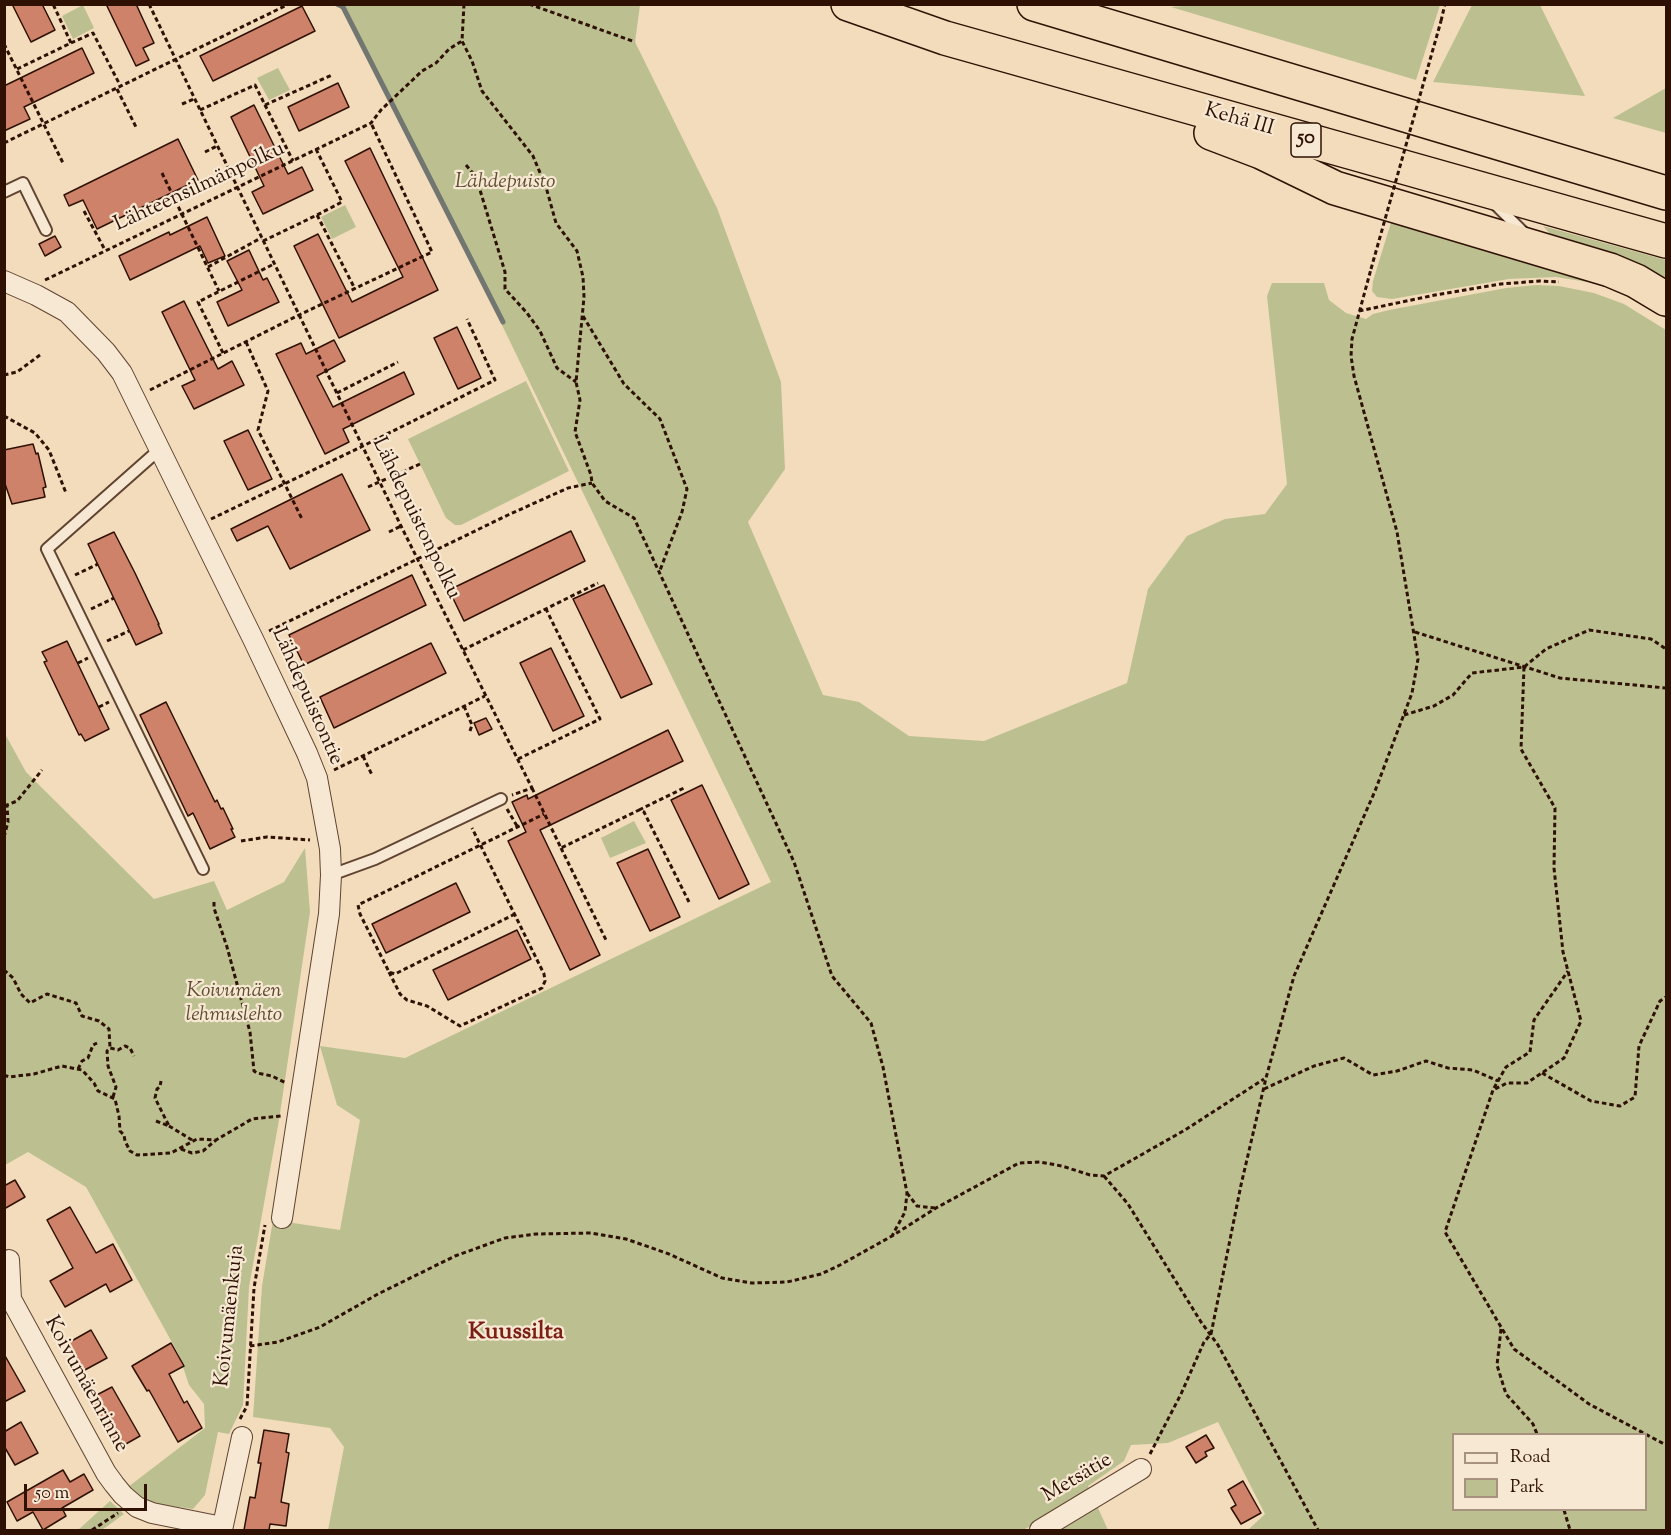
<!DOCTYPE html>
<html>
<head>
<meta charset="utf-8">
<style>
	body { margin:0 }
	#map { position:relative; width:1671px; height:1535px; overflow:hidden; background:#f2dcbc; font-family:"Sorts Mill Goudy",serif }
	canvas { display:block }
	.frame { position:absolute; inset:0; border:6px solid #2f1103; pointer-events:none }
	.legend { position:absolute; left:1452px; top:1433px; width:195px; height:78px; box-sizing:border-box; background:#f7e8d3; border:2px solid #a79280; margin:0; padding:8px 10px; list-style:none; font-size:18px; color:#2f1103 }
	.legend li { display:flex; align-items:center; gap:12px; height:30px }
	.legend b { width:30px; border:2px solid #a79280 }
	.scale { position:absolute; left:24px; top:1484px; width:123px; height:27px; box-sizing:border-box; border:3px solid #2f1103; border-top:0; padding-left:8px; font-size:18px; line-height:21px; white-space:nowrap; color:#2f1103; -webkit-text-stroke:4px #f7e8d3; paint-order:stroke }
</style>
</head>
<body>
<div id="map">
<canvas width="1671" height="1535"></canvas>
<div class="frame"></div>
<ul class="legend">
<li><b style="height:8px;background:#f7e8d3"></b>Road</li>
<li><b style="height:16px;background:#bcc090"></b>Park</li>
</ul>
<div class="scale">50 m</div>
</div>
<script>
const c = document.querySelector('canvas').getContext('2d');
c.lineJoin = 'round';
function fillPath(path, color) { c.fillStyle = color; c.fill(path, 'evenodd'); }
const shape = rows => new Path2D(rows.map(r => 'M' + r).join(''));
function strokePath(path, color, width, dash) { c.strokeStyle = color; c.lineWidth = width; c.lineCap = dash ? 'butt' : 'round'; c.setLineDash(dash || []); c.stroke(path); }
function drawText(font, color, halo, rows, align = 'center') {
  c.font = font + ' "Sorts Mill Goudy",serif'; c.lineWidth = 4.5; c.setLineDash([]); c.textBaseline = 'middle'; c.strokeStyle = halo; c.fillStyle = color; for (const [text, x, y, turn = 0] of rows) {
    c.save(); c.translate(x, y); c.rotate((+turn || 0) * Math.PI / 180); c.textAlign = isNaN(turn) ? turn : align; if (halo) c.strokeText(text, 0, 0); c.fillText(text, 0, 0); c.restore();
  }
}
fillPath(shape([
	[83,5,94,28,73,39,62,16],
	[343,5,640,5,635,42,717,208,781,382,785,469,748,522,823,695,859,702,909,736,984,741,1127,683,1148,589,1187,536,1225,519,1265,514,1287,484,1267,296,1272,283,1324,283,1329,300,1346,313,1366,319,1373,314,1389,310,1506,288,1537,285,1559,286,1594,293,1624,304,1666,330,1666,1530,1248,1530,1265,1514,1218,1422,1168,1443,1131,1445,1124,1461,1088,1486,1108,1530,1040,1530,1029,1527,1023,1530,328,1530,344,1447,330,1428,253,1417,262,1286,273,1220,340,1230,360,1120,337,1105,320,1046,405,1058,771,882,445,207,345,6],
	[1454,1434,1646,1434,1646,1510,1454,1510],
	[1194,5,1194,4,1440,5,1416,80,1171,7],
	[1472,5,1540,5,1585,96,1433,82],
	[278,68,290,90,269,100,257,78],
	[1666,88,1666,133,1613,118],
	[345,205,356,227,332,239,321,217],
	[1393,216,1559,263,1666,311,1666,319,1645,305,1610,289,1594,283,1556,277,1509,279,1392,299,1377,297,1372,291,1373,281],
	[1543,226,1666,260,1666,289,1559,244],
	[526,381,569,471,461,525,455,525,446,518,408,439],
	[4,732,26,772,154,899,214,881,227,910,284,882,305,848,310,912,279,1120,249,1287,243,1405,229,1434,218,1432,205,1495,193,1509,156,1504,141,1498,128,1487,205,1428,204,1404,189,1385,179,1355,86,1187,28,1152,5,1165],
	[634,821,646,843,610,858,601,838],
	[110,1501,124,1514,102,1530,78,1530]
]), '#bcc090');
strokePath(shape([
	[337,4,343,7,503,322]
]), '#727671', 5);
const building = shape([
	[12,4,42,4,55,30,31,42,12,4],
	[106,4,136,4,154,43,143,48,149,60,136,66,106,4],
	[302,6,315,31,213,81,200,56,302,6],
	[82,48,94,73,24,107,30,119,4,131,4,86,82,48],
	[338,83,349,107,299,131,288,107,338,83],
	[254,105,288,174,302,167,313,190,263,214,252,192,264,186,231,117,254,105],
	[178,139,198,180,97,229,83,200,69,206,64,195,178,139],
	[370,148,438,290,339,338,294,246,318,234,352,302,403,277,345,161,370,148],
	[207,217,225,256,208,263,200,246,130,280,119,256,169,232,170,235,207,217],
	[55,236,61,247,45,256,39,244,55,236],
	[249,250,263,280,267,278,279,302,228,326,217,302,242,290,227,261,249,250],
	[184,301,218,369,232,361,244,385,194,409,182,386,195,380,162,312,184,301],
	[457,327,481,378,458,389,434,338,457,327],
	[334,340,345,361,317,376,333,407,404,372,414,394,343,429,349,442,325,454,276,354,301,343,306,354,334,340],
	[248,430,272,479,248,490,224,441,248,430],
	[33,444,36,454,38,453,46,487,43,488,45,497,12,504,4,481,4,450,33,444],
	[342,474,370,530,290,569,268,526,237,541,231,529,342,474],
	[571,531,585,561,464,621,449,590,571,531],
	[114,532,135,573,159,624,158,624,162,633,136,645,88,544,114,532],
	[412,575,426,605,304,665,289,635,412,575],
	[604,585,652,684,621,698,573,599,604,585],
	[67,641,109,729,85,741,81,734,79,735,44,662,47,661,42,652,67,641],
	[431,643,446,673,334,728,320,697,431,643],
	[551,648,584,716,553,731,520,663,551,648],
	[166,702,215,802,217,800,221,809,223,808,233,829,231,829,235,837,210,849,193,813,188,816,140,715,166,702],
	[486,718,492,729,479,735,474,723,486,718],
	[668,730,683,761,540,830,600,955,570,970,508,841,526,832,512,802,527,795,528,799,668,730],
	[702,785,749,884,719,899,671,800,702,785],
	[648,849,680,917,650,931,617,863,648,849],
	[456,883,470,912,386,953,372,924,456,883],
	[517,930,531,959,448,1000,433,970,517,930],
	[15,1180,25,1197,4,1209,4,1186,15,1180],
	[70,1207,96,1253,113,1244,132,1280,110,1292,106,1284,65,1307,50,1281,73,1268,47,1220,70,1207],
	[91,1330,107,1358,83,1371,68,1343,91,1330],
	[171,1343,184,1366,169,1374,184,1403,187,1401,202,1428,178,1442,149,1390,147,1391,132,1366,171,1343],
	[4,1354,25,1391,4,1402,4,1354],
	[112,1387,140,1436,117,1449,89,1399,112,1387],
	[21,1422,38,1453,15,1465,4,1446,4,1432,21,1422],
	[264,1430,289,1434,286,1452,289,1453,281,1502,289,1504,286,1526,270,1524,269,1530,244,1530,250,1497,255,1498,261,1463,258,1463,264,1430],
	[1206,1435,1214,1448,1205,1452,1207,1456,1196,1463,1186,1447,1206,1435],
	[63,1470,70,1482,84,1474,93,1490,62,1508,66,1516,43,1530,33,1512,17,1521,7,1502,63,1470],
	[1243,1481,1261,1513,1241,1524,1231,1508,1236,1505,1228,1490,1243,1481]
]);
fillPath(building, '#ce826a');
strokePath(building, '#2f1103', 1.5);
const service = shape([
	[4,192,23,183,46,230],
	[1493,202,1525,234],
	[160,449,47,549,203,869],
	[331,875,375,859,501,799]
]);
const minor = shape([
	[4,281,36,295,67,312,106,352,122,373,253,639,307,753,317,778,330,849,331,875,329,914,282,1218],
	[9,1260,11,1299,106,1473,114,1484,123,1495,137,1507,152,1513,222,1527],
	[222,1530,242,1437],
	[1040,1530,1141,1469]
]);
const trunk = shape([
	[848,4,945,38,1666,241],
	[1034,4,1666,193],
	[1211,133,1261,152,1335,188,1610,270,1636,281,1666,299]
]);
strokePath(service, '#604431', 14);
strokePath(minor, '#604431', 22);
strokePath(trunk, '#2f1103', 36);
strokePath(shape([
	[149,4,401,526,532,788,512,795],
	[464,4,462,41,472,61,482,91,533,156,546,187,556,223,577,251,583,277,584,297,576,382,580,400,575,432,591,475,592,483,605,501,634,518,794,862,832,976,871,1023,883,1067,907,1193,905,1212,892,1236],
	[529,4,635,42],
	[1441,21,1445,4],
	[71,43,93,33,121,87],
	[4,44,63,163],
	[17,69,71,43,53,4],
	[117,89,136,127],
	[182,104,194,99],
	[265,105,332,75],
	[200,110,255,85,293,161],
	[4,143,289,4],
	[316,149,342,202,317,215],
	[205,152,217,146],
	[466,165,476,177,505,272,505,289,527,313,540,331,557,368,576,382],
	[162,173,219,291],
	[84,211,105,250],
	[263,241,317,215,355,289],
	[208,267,261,238],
	[45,280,371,123,381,110,422,71,436,63,449,49,462,41],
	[1359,311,1435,295,1501,284,1540,281,1559,282],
	[583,316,624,384,660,419,687,489,682,512,659,573],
	[246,342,268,391,258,430,302,519],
	[223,353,198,302,274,264],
	[4,375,17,372,40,355],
	[150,390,299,315,432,252,371,123],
	[337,393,398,362],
	[4,416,35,433,49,450,66,493],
	[368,487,420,464],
	[211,519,363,446,495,380,467,319],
	[389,532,401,526],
	[75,575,98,564],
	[91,609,114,598],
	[269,631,508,515,568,488,592,483],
	[1415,632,1560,678,1666,688],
	[107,641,129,631],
	[463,650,598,583],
	[78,663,88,658],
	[1524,667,1521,749,1555,808,1554,868,1563,952,1581,1021,1564,1058,1527,1083,1507,1083,1493,1090,1445,1232,1514,1349,1589,1404,1666,1445],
	[464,706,472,725,469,734],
	[99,707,109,702],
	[1404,715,1434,706,1453,695,1472,673,1524,667,1546,649,1589,630,1651,639,1666,649],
	[363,756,372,775],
	[518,759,600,719,546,609],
	[334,770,485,696],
	[532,788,561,848,639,810,644,812,689,902],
	[507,809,517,826],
	[639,810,686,787],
	[4,837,8,822,7,805,17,801,42,770],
	[241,841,267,837,310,840],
	[561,848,607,942],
	[214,902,214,908,227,947,250,1032,254,1071,257,1073,272,1076,286,1083],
	[515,914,395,974,389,972,360,914,358,905,544,814],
	[4,970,13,978,21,994,30,1003,47,994,76,1003,82,1016,99,1021,109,1029,110,1048],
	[389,972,400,994,407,1000,427,1006,460,1026,542,988,545,981,544,974,472,828],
	[78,1069,82,1061,88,1058,93,1045,97,1043],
	[1542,1073,1591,1101,1620,1106,1635,1097,1639,1046,1660,1001,1666,997],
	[4,1075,9,1077,34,1074,62,1066,82,1070,94,1083,98,1091,115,1099,119,1116,120,1131,124,1135,125,1141,130,1151,137,1155,171,1153,197,1139,216,1140,252,1119,281,1116],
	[1494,1088,1506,1067,1530,1052,1534,1020,1568,971],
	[1264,1089,1314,1066,1344,1058,1373,1075,1397,1071,1426,1061,1448,1068,1473,1070,1498,1081],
	[113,1097,116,1087,108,1066,107,1051,110,1048,118,1050,125,1046,130,1048,134,1056],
	[156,1121,169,1126,155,1098,157,1089,160,1087,161,1081],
	[169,1126,192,1140],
	[181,1149,192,1153,203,1151,216,1140],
	[1104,1176,1128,1204,1201,1322,1218,1345,1318,1530],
	[907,1193,917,1206,935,1208],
	[1501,1329,1497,1365,1506,1394,1533,1424,1537,1434],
	[250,1346,278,1342,320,1327,378,1294,455,1256,505,1238,536,1234,591,1233,626,1239,669,1254,722,1278,752,1283,787,1282,821,1274,840,1265,892,1236,936,1208,1019,1163,1040,1162,1062,1166,1090,1175,1104,1176,1185,1130,1264,1079],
	[240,1419,247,1406,254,1288,265,1225],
	[1150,1454,1181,1394,1204,1342,1211,1334,1241,1185,1266,1078,1294,976,1375,791,1412,693,1418,659,1397,532,1354,376,1351,356,1352,339,1371,269],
	[1564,1510,1570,1530],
	[92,1530,118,1513]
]), '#2f1103', 3, [4.5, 3]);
strokePath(service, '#f7e8d3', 10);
strokePath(minor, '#f7e8d3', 20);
strokePath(trunk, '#f2dcbc', 33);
strokePath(shape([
	[1371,269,1441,21]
]), '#2f1103', 3, [4.5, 3]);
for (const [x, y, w] of [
	[1306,140,30]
]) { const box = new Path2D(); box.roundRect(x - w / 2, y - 17, w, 34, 4.5); c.fillStyle = '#f7e8d3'; c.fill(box); strokePath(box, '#2f1103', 1.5); }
drawText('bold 20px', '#2f1103', null, [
	["50",1306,140]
]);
drawText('21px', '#2f1103', '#f7e8d3', [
	["Kehä III",1239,121,16],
	["Lähteensilmänpolku",200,188,-25],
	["Lähdepuistonpolku",415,519,64],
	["Lähdepuistontie",306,697,66],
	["Koivumäenkuja",231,1316,-84],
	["Koivumäenrinne",85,1385,61],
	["Metsätie",1078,1479,-31]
]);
drawText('italic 21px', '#604e34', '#f7e8d3', [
	["Lähdepuisto",505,183],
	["Koivumäen",234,992],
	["lehmuslehto",234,1016]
]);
drawText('bold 24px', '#7a1f14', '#f7e8d3', [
	["Kuussilta",516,1334]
]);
</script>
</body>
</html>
